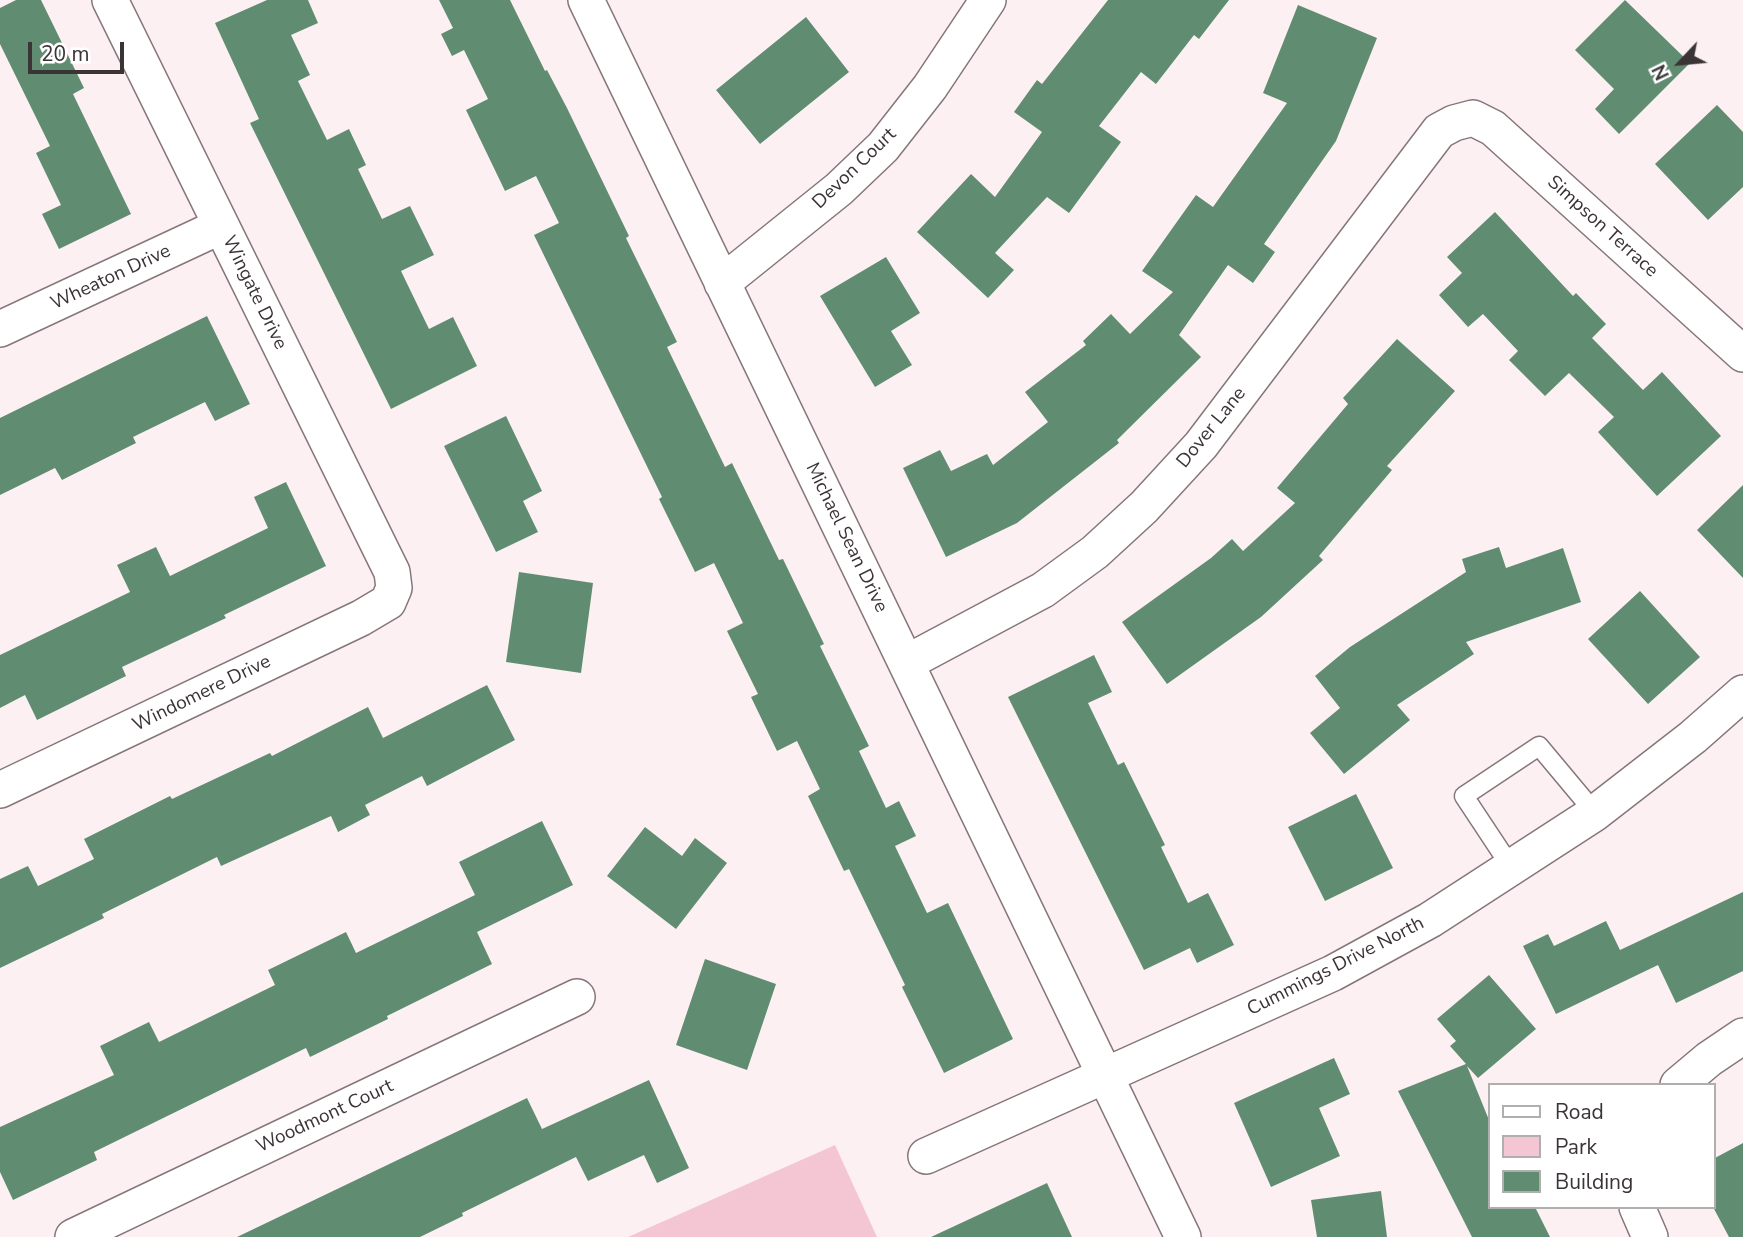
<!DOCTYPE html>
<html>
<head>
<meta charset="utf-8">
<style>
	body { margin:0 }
	#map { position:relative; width:1743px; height:1237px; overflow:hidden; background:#fdf0f3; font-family:"Nunito Sans",sans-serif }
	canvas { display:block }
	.legend { position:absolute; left:1488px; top:1083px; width:228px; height:126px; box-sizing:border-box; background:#fff; border:2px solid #b1aeaf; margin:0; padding:9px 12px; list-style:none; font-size:21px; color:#3b3436 }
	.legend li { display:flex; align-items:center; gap:14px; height:35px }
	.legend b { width:35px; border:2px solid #b1aeaf }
	.north { position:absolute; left:1645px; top:28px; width:70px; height:70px; -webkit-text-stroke:5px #fff; paint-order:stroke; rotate:244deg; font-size:19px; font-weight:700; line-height:28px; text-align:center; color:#3b3436 }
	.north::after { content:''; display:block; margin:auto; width:24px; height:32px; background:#3b3436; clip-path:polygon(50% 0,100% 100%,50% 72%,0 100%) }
	.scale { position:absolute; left:28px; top:42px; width:96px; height:32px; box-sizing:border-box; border:4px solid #3b3436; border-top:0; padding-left:9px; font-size:21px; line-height:24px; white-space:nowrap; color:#3b3436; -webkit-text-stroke:5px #fff; paint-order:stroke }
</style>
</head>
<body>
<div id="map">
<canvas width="1743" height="1237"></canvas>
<ul class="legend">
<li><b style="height:9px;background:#fff"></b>Road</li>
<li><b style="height:19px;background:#f4c6d4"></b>Park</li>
<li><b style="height:19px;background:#608d72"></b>Building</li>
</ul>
<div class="north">N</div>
<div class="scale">20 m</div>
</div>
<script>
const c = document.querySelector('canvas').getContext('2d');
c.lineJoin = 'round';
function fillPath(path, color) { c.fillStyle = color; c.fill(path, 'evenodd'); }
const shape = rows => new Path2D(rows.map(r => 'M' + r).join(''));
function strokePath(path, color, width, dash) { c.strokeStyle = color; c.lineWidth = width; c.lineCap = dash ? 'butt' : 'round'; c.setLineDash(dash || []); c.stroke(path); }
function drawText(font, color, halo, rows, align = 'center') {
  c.font = font + ' "Nunito Sans",sans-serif'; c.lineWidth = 5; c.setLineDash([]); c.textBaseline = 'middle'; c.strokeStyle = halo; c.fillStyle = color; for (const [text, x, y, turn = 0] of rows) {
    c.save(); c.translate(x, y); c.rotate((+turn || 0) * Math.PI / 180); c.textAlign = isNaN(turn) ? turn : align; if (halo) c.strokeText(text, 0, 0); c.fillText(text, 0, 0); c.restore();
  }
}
fillPath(shape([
	[835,1145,877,1237,628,1237]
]), '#f4c6d4');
fillPath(shape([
	[16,0,41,0,84,88,73,94,131,214,59,249,42,214,61,205,36,153,50,146,0,44,0,8],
	[267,0,308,0,318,23,291,35,310,75,298,81,327,140,349,129,366,165,358,169,382,219,410,206,434,255,401,271,429,329,453,317,477,366,391,409,250,123,259,119,215,23],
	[439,0,510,0,545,71,547,70,567,108,629,236,626,238,677,342,667,347,725,467,732,463,779,560,783,559,824,644,820,646,869,746,859,751,886,808,899,801,916,836,895,846,927,913,948,903,1013,1039,944,1073,902,987,905,985,849,869,844,871,808,796,820,789,797,741,777,751,751,697,758,694,727,631,743,623,714,563,695,572,659,499,662,497,534,235,559,223,536,176,505,191,466,110,488,99,464,50,452,56,441,34,453,28],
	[1108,0,1229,0,1199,39,1194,35,1156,84,1141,72,1099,126,1121,142,1069,213,1047,197,995,253,1014,270,988,298,917,232,971,174,995,197,1042,132,1014,112,1037,80,1042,84],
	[1625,0,1690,63,1619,134,1595,109,1614,89,1575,50],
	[1298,5,1377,38,1336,141,1264,244,1275,252,1253,283,1228,265,1179,335,1201,357,1117,440,1119,443,1017,523,946,557,903,468,940,450,951,471,987,454,993,465,1048,422,1025,392,1086,345,1083,341,1111,314,1130,334,1173,292,1142,271,1196,195,1213,207,1287,103,1263,93],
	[806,17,849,72,760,144,716,90],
	[1717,105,1743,132,1743,187,1708,220,1655,164],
	[1495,212,1573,296,1576,293,1606,324,1592,338,1643,390,1662,372,1721,436,1657,496,1598,432,1614,417,1569,373,1545,396,1509,360,1518,351,1483,314,1468,327,1439,295,1462,273,1447,257],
	[886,257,920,313,891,331,912,365,875,387,820,296],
	[207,316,250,404,215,421,205,402,133,437,136,443,62,480,55,468,0,495,0,418],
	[1397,339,1455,391,1387,466,1392,470,1319,556,1323,560,1261,617,1167,684,1122,622,1211,558,1232,539,1243,551,1295,503,1277,488,1348,404,1343,398],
	[506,416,542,491,523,501,538,532,496,552,444,446],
	[286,482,326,566,224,615,226,618,122,667,126,676,37,720,25,695,0,708,0,655,130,592,117,565,156,547,170,576,268,528,254,497],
	[1743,485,1743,578,1697,530],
	[1499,547,1506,568,1563,548,1581,602,1466,642,1474,654,1397,705,1410,720,1344,774,1310,733,1340,708,1315,676,1350,647,1466,572,1462,559],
	[519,572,593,583,581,673,506,662],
	[1640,591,1700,657,1648,704,1588,639],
	[1094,655,1112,692,1088,703,1118,765,1124,762,1165,845,1161,847,1188,903,1208,893,1234,945,1197,963,1190,948,1144,970,1008,697],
	[487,685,515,740,427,786,422,776,365,805,370,815,338,832,331,816,221,866,217,857,102,914,104,918,0,968,0,879,28,866,38,886,94,859,84,839,170,796,172,799,270,753,272,756,368,707,383,738],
	[1356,794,1393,868,1325,901,1288,827],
	[542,821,573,885,477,932,492,964,387,1016,388,1019,310,1057,306,1048,94,1152,97,1160,13,1200,0,1172,0,1127,114,1075,100,1046,149,1022,159,1042,275,985,268,970,346,932,356,953,475,895,459,862],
	[645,827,682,856,695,838,727,863,676,929,607,876],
	[1743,892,1743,971,1676,1003,1658,965,1556,1014,1523,946,1548,934,1554,946,1606,921,1620,950],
	[705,959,776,984,747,1070,676,1045],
	[1489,975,1536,1029,1478,1078,1467,1066,1489,1120,1489,1207,1535,1207,1550,1237,1472,1237,1398,1091,1466,1064,1450,1046,1456,1041,1437,1019],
	[1334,1058,1350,1094,1319,1108,1340,1156,1271,1187,1234,1103],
	[649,1080,689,1168,657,1183,644,1155,588,1181,576,1157,462,1213,463,1216,420,1237,237,1237,527,1098,542,1129],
	[1743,1143,1743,1237,1729,1237,1713,1207,1713,1159],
	[1047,1183,1072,1237,931,1237],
	[1381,1191,1387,1237,1317,1237,1311,1200]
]), '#608d72');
const service = shape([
	[1511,867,1464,796,1539,746,1595,813]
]);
const minor = shape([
	[586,0,1183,1237],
	[722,283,839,189,883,147,930,87,988,0],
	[0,329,221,226],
	[906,663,1043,590,1095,552,1144,507,1201,445,1439,131,1454,123,1473,118,1493,128,1743,354],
	[0,790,361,618,388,602,394,588,392,572,110,0],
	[1678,1085,1709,1059,1743,1036],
	[926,1156,1333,973,1430,920,1595,813,1693,737,1743,693],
	[1637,1207,1650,1237],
	[73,1237,577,997]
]);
strokePath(service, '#85767a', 21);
strokePath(minor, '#85767a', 38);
strokePath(service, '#fff', 18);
strokePath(minor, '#fff', 35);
drawText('19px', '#3b3436', '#fff', [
	["Devon Court",855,169,-44],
	["Simpson Terrace",1602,227,42],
	["Wheaton Drive",111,278,-25],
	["Wingate Drive",254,293,64],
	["Dover Lane",1212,428,-51],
	["Michael Sean Drive",846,538,64],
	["Windomere Drive",202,694,-26],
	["Cummings Drive North",1336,967,-27],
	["Woodmont Court",325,1117,-25]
]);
</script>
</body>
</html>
